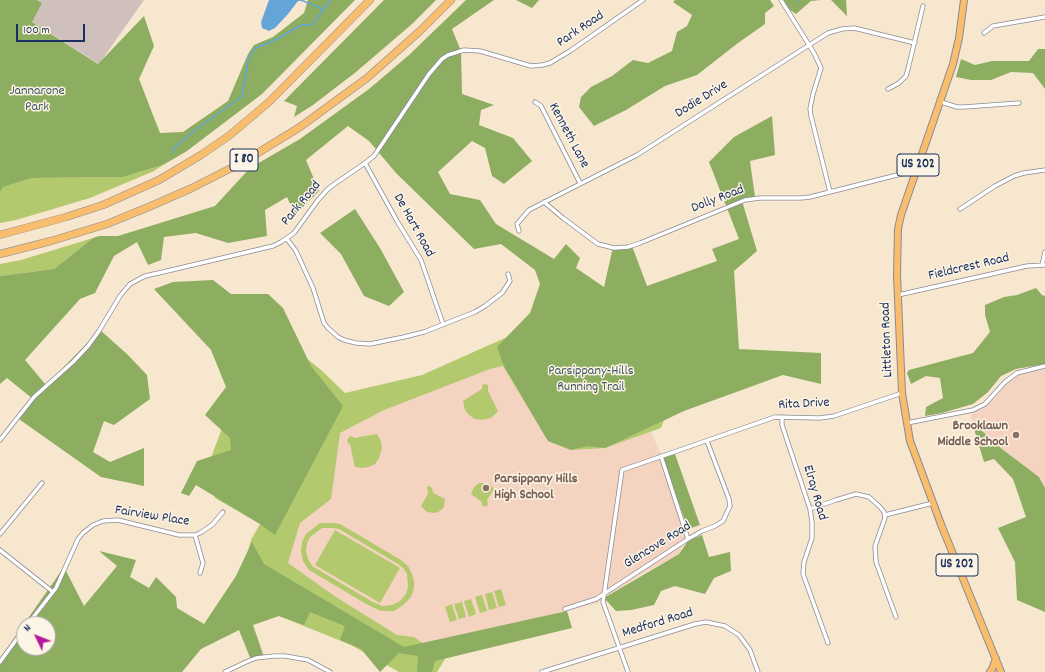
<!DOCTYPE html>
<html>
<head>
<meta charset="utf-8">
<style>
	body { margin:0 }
	#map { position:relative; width:1045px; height:672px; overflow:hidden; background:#f8e7cf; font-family:Dekko,sans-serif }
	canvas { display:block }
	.north { position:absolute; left:16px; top:616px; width:40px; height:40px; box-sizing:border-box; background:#fcf5e5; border:1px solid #a2a6af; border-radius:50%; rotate:313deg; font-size:11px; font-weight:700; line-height:16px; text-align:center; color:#1b2f5e }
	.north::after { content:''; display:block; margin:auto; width:14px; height:18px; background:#b5179e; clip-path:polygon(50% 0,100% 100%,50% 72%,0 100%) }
	.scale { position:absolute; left:16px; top:24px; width:69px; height:18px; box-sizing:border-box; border:2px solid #1b2f5e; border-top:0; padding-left:5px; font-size:12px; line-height:14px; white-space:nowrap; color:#1b2f5e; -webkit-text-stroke:3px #fcf5e5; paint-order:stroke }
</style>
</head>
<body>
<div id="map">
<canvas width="1045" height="672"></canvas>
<div class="north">N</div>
<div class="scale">100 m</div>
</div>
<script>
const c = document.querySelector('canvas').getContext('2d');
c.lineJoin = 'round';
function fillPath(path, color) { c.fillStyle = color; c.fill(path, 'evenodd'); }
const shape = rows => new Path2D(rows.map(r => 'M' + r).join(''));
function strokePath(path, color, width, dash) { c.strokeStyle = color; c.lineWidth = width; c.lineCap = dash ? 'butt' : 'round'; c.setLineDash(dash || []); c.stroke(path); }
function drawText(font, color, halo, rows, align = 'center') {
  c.font = font + ' Dekko,sans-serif'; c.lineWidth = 3; c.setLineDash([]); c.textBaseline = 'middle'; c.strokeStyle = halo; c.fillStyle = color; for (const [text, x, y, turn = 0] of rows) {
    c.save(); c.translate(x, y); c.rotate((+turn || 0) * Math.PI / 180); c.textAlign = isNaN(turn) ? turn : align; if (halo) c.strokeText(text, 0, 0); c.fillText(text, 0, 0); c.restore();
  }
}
fillPath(shape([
	[504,366,548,441,571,450,651,432,660,452,688,534,679,554,640,575,598,603,520,622,404,647,264,564,343,406,403,386],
	[1045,368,1045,488,1039,477,1002,449,972,422,971,415,973,412,985,406,995,398,1011,379,1018,375]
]), '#f4d3c0');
fillPath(shape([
	[37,0,144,0,99,64,31,21,42,3]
]), '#d0c0bc');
fillPath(shape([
	[0,62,118,65,9,185,32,178,123,177,163,165,154,171,90,198,16,220,0,223],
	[93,238,54,269,0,276,0,264,21,260],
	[539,314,677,386,661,428,605,448,571,450,548,441,503,366,490,369,384,410,340,433,331,499,300,523,288,563,336,597,397,635,414,637,445,659,437,672,399,672,351,645,279,616,234,601,251,540,260,524,215,498,206,471,239,383,294,348,321,370,345,393,422,375,505,338],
	[483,384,488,385,488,391,498,411,491,418,481,420,475,419,469,415,465,410,463,401,482,389],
	[377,434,381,441,382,448,379,458,375,464,369,467,362,468,355,467,350,444,348,443,347,440,349,437,352,436,354,438],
	[479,483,484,483,489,484,494,489,487,500,488,505,485,507,482,505,482,502,471,494,474,487],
	[429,486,432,488,433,493,445,499,444,507,440,511,435,513,427,512,421,506,428,494,427,487],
	[320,523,332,523,340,524,401,560,408,566,411,572,414,581,414,588,411,597,403,605,394,611,381,611,368,605,309,570,303,561,301,551,302,542,306,534],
	[322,528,332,528,339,529,398,564,404,569,407,574,408,587,406,594,400,601,392,605,382,606,371,601,312,566,308,559,306,551,307,543,310,537],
	[335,530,400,568,380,603,315,565],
	[501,589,506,605,499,607,494,591],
	[492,592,497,608,489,610,485,594],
	[482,595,487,611,480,613,475,597],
	[471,599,476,614,469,617,464,601],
	[462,602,466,617,459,619,454,604],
	[452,604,457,620,450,622,445,607]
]), '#b2c96e');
fillPath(shape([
	[0,0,37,0,42,3,32,22,98,64,144,16,154,46,139,79,160,133,183,132,228,101,248,54,254,45,273,37,304,13,308,0,355,0,262,94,187,151,163,165,123,177,32,178,3,187,0,192],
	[384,0,436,0,412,24,356,72,313,105,294,117,297,106,284,101],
	[466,0,494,0,452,29,461,51,462,94,494,105,481,110,479,125,513,138,532,161,504,184,492,176,485,148,472,141,438,172,450,194,480,200,496,224,554,259,566,244,580,258,576,268,604,287,613,247,632,246,647,286,717,261,712,249,739,239,709,162,734,137,772,116,775,155,750,161,755,197,742,201,757,251,734,271,739,349,821,353,821,384,783,375,684,411,605,448,588,446,571,450,548,441,504,366,497,347,530,313,540,284,535,270,501,244,474,249,396,173,369,141,348,126,306,160,319,191,295,215,287,197,265,210,267,236,228,243,196,233,164,237,161,260,148,265,137,242,114,256,95,293,80,299,25,360,46,385,100,330,127,354,147,375,150,399,114,425,104,421,93,452,110,462,144,448,144,486,101,477,16,417,33,399,7,378,0,384,0,276,54,269,93,238,99,236,118,236,215,206,250,168,300,139,369,89,409,55],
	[516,0,539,0,532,8],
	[675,0,770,0,774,6,765,13,765,24,738,43,697,75,665,86,626,110,594,126,579,107,581,97,591,87,612,76,633,60,648,63,672,51,677,32,687,26,692,15,673,2],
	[783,0,821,0,811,1,796,14,786,7],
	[831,0,846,0,847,16],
	[1038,49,1045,49,1045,89,1033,73,1011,72,991,80,971,80,956,77,961,59,975,65,992,61,1029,61],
	[355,209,380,248,404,292,389,306,364,296,341,254,320,233],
	[213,280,231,294,268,294,283,308,311,366,343,406,275,535,260,524,196,485,189,496,181,493,197,461,231,450,230,438,205,415,226,387,211,350,154,289,173,282],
	[1036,288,1042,295,1045,296,1045,364,1016,369,1001,376,988,392,973,404,942,413,925,416,926,407,943,398,940,378,926,376,911,384,907,373,909,370,973,353,990,332,985,315,985,305,1004,297,1017,295],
	[972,422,1002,449,1039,477,1045,488,1045,612,1017,600,1015,562,998,528,1026,517,1013,479,994,459,984,462],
	[675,454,700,525,688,529,663,458],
	[702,535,709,557,730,552,731,571,714,578,705,594,675,586,661,591,654,605,631,610,616,611,604,598,679,554,688,541],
	[252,542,264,564,404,647,567,611,572,628,435,661,432,672,417,672,418,656,399,653,380,672,361,649,340,640,345,626,310,612,304,625,279,616,253,625,264,657,251,660,239,630,201,649,182,672,0,672,0,658,24,624,24,648,48,648,48,624,24,624,64,567,84,606,117,566,99,551,136,560,130,577,149,588,156,577,176,597,177,608,204,624,236,576]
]), '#8dad61');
fillPath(shape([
	[269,0,301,0,300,1,298,1,288,14,275,28,269,31,262,28,261,22]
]), '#64a5d8');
strokePath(shape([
	[301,0,323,9],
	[798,1,798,0],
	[172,153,174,148,186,137,242,96,248,61,254,49,279,38,299,26,313,24,330,0]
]), '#64a5d8', 1.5);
const street = shape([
	[781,0,814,53,821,68,813,94,810,109,811,116,830,192],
	[984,33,993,26,1045,17],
	[888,89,899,83,906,76,908,69,923,6],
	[535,102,541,106,580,183],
	[941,102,957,107,964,107,1019,103],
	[365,163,397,221,421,260,443,324],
	[544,202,563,218,598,244,614,248,628,247,640,243,745,200,760,198,801,198,810,197,917,170],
	[960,209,995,186,1014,176,1024,173,1045,170],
	[519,231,517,224,529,210,637,155,828,33,842,29,854,28,915,43],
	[287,239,296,251,313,288,324,323,328,328,338,337,344,340,356,343,370,344,404,337,424,332,475,312,485,306,502,293,510,281,508,274],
	[1042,265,1045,252],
	[898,295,1027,266,1045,265],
	[782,417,782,425,810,509,812,522,812,538,804,562,803,574,828,643],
	[907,423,973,410,985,404,1005,382,1017,373,1045,366],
	[0,440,34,397,73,362,88,346,99,331,120,296,130,284,145,276,163,272,273,246,281,242,294,233,318,200,328,189,336,183,365,163,374,156,429,74,442,59,448,55,464,50,480,51,531,66,542,65,550,63,570,51,643,0],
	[661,456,688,539],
	[810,509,836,500,856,494,869,497,880,507,884,512,885,518,875,546,876,562,896,617],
	[885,515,933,503],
	[0,534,42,483],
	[195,535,203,563,200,573],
	[0,550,53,592],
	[565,609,596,599,688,539,702,531,715,526,723,521,730,506,729,499,707,441],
	[28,624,56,588,78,539,83,533,93,525,103,521,118,520,179,535,195,535,200,533,212,525,223,512],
	[0,662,24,629],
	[225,672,246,662,256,658,274,656,285,656,308,660,330,672],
	[542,672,695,624,706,622,725,626,739,635,750,650,758,672],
	[628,672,603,602,622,470,775,417,820,418,834,416,902,393]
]);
const primary = shape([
	[964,0,959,38,953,64,901,215,898,229,897,275,902,393,910,441,916,457,942,527,1001,672],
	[990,672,992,669,996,659]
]);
const highway = shape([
	[0,235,66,217,103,205,159,180,201,155,230,135,269,102,370,0],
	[0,254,51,241,107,224,151,206,192,188,243,162,300,127,367,78,420,31,451,0]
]);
strokePath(street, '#8a8b96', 5);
strokePath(primary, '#8a8b96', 8);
strokePath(highway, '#8a8b96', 8);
strokePath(street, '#fff', 3.5);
strokePath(primary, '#f9be6d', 6);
strokePath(highway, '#f9be6d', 7);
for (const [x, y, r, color] of [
	[1016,435,4,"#8d6e63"],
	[486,488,4,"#8d6e63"]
]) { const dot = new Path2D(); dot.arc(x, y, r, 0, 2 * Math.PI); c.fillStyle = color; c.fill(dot); strokePath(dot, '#fcf5e5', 1.5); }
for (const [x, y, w] of [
	[244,160,28],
	[918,165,42],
	[957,565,42]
]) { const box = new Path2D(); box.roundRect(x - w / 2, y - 11, w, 22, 3); c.fillStyle = '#fcf5e5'; c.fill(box); strokePath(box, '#1b2f5e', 1); }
drawText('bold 13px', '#1b2f5e', null, [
	["I 80",244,160],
	["US 202",918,165],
	["US 202",957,565]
]);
drawText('14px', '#1b2f5e', '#fcf5e5', [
	["Park Road",581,30,-34],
	["Dodie Drive",702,100,-32],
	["Kenneth Lane",568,136,62],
	["Dolly Road",718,200,-21],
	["Park Road",302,204,-50],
	["De Hart Road",413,226,61],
	["Fieldcrest Road",969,268,-13],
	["Littleton Road",888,340,-92],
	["Rita Drive",804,405,-3],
	["Elray Road",814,493,74],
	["Fairview Place",152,517,9],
	["Glencove Road",658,546,-32],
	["Medford Road",658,624,-17]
]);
drawText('14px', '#415662', '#fcf5e5', [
	["Jannarone",37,92],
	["Park",37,108],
	["Parsippany-Hills",591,372],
	["Running Trail",591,388]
]);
drawText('bold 14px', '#785e54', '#fcf5e5', [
	["Brooklawn",1008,427],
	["Middle School",1008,443],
	["Parsippany Hills",494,480,"left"],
	["High School",494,496,"left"]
], 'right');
</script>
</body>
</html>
